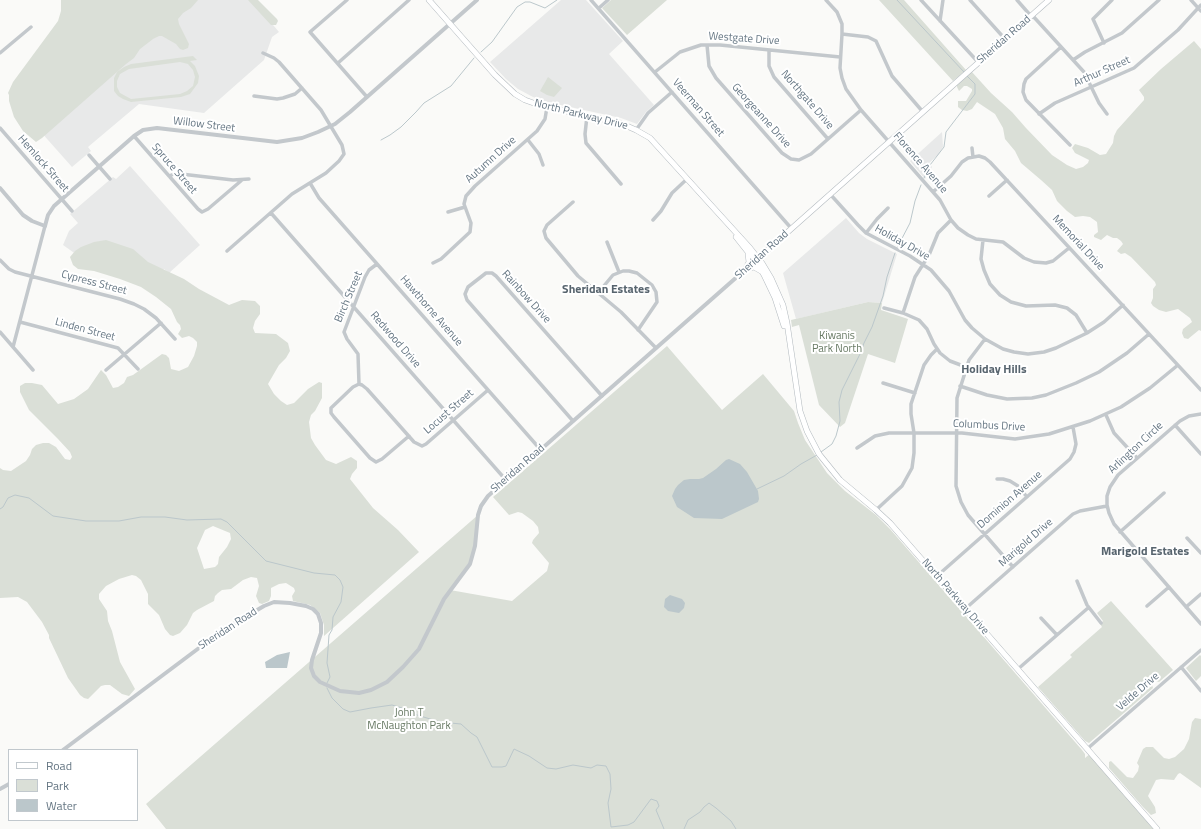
<!DOCTYPE html>
<html>
<head>
<meta charset="utf-8">
<style>
	body { margin:0 }
	#map { position:relative; width:1201px; height:829px; overflow:hidden; background:#fafaf8; font-family:"Titillium Web",sans-serif }
	canvas { display:block }
	.legend { position:absolute; left:8px; top:749px; width:130px; height:72px; box-sizing:border-box; background:#fff; border:1px solid #c1c8cd; margin:0; padding:5px 7px; list-style:none; font-size:12px; color:#657683 }
	.legend li { display:flex; align-items:center; gap:8px; height:20px }
	.legend b { width:20px; border:1px solid #c1c8cd }
</style>
</head>
<body>
<div id="map">
<canvas width="1201" height="829"></canvas>
<ul class="legend">
<li><b style="height:5px;background:#fff"></b>Road</li>
<li><b style="height:11px;background:#dadfd7"></b>Park</li>
<li><b style="height:11px;background:#bbc7cb"></b>Water</li>
</ul>
</div>
<script>
const c = document.querySelector('canvas').getContext('2d');
c.lineJoin = 'round';
function fillPath(path, color) { c.fillStyle = color; c.fill(path, 'evenodd'); }
const shape = rows => new Path2D(rows.map(r => 'M' + r).join(''));
function strokePath(path, color, width, dash) { c.strokeStyle = color; c.lineWidth = width; c.lineCap = dash ? 'butt' : 'round'; c.setLineDash(dash || []); c.stroke(path); }
function drawText(font, color, halo, rows, align = 'center') {
  c.font = font + ' "Titillium Web",sans-serif'; c.lineWidth = 4; c.setLineDash([]); c.textBaseline = 'middle'; c.strokeStyle = halo; c.fillStyle = color; for (const [text, x, y, turn = 0] of rows) {
    c.save(); c.translate(x, y); c.rotate((+turn || 0) * Math.PI / 180); c.textAlign = isNaN(turn) ? turn : align; if (halo) c.strokeText(text, 0, 0); c.fillText(text, 0, 0); c.restore();
  }
}
fillPath(shape([
	[190,0,252,0,279,32,272,37,264,60,204,113,139,104,88,147,91,151,72,167,40,131],
	[561,0,586,0,623,41,609,54,654,105,646,112,637,124,621,118,547,102,533,97,518,89,506,79,490,62],
	[942,132,943,147,939,154,929,163,932,167,925,179,910,161],
	[130,166,200,245,169,273,164,269,146,282,94,267,63,245,69,231,78,223,70,214,113,177,116,179],
	[846,218,859,233,867,239,897,254,882,303,868,302,796,319,783,273]
]), '#e8e9e9');
fillPath(shape([
	[61,0,198,0,191,8,183,13,178,19,179,24,189,44,188,48,183,50,180,49,176,44,162,36,159,36,153,39,140,49,134,58,126,64,42,138,36,142,23,131,14,117,9,101,9,95,8,93,13,82,58,21,61,11],
	[248,0,258,0,277,19,278,21,276,25,271,25],
	[611,0,667,0,627,35,602,8],
	[879,0,904,0,966,70,953,81],
	[1194,41,1201,49,1201,331,1199,330,1188,339,1184,338,1182,333,1183,329,1192,322,1190,318,1178,309,1166,312,1159,310,1153,306,1151,303,1153,298,1153,289,1156,285,1155,282,1131,257,1125,253,1121,254,1117,251,1123,244,1121,241,1117,238,1113,238,1107,235,1101,240,1094,237,1094,235,1098,232,1097,222,1090,217,1083,216,1075,217,1067,211,1057,201,1052,190,1041,180,1021,163,1015,151,1005,139,1003,128,995,114,977,102,972,109,967,111,962,110,958,107,958,101,966,101,972,91,972,89,967,86,964,86,959,91,957,87,957,85,972,72,991,93,1012,112,1026,128,1052,155,1067,165,1076,169,1083,167,1088,163,1089,160,1075,153,1072,148,1075,144,1088,148,1100,155,1106,154,1113,143,1114,136,1117,130,1144,100,1144,97,1139,90,1161,69],
	[193,56,197,60,190,61,195,66,199,76,198,83,190,94,181,97,131,102,123,99,118,96,114,91,114,78,117,72,124,67,131,64],
	[180,62,188,64,193,70,195,77,193,86,187,91,180,94,131,99,120,93,117,87,117,81,120,74,129,69],
	[548,77,562,88,554,97,547,95,540,91],
	[106,240,133,249,148,262,184,279,199,289,229,305,242,300,255,301,260,306,260,314,255,321,253,328,255,333,276,334,288,343,290,351,286,358,279,365,268,384,274,394,281,401,287,405,294,403,308,389,319,382,322,383,322,398,315,411,311,415,309,422,311,438,315,445,326,460,336,464,351,457,357,461,357,468,352,474,350,479,373,508,398,530,419,552,324,636,324,625,320,613,310,605,293,601,292,596,295,591,294,588,286,583,279,584,271,588,271,596,269,601,262,604,259,603,256,596,259,586,257,578,251,577,243,580,231,589,222,590,218,593,215,596,214,601,197,610,193,613,187,625,180,633,173,636,170,635,165,629,159,615,148,604,148,594,141,580,136,576,132,575,119,579,106,586,99,594,99,599,107,611,108,621,112,631,120,662,135,689,129,696,122,694,110,685,105,685,101,686,88,699,84,698,80,695,68,678,49,638,49,635,42,622,27,602,18,597,0,598,0,468,3,470,11,471,26,461,30,455,32,449,36,445,43,443,49,443,56,447,65,459,70,460,72,457,70,452,58,439,29,410,20,392,20,386,25,383,32,383,42,385,58,404,74,399,88,389,101,370,106,375,113,388,118,387,124,383,127,377,133,375,162,354,166,355,169,358,171,369,179,371,188,367,194,356,197,346,197,342,193,338,189,336,182,338,178,334,181,329,180,325,177,322,171,309,156,297,141,287,120,279,94,271,78,269,73,265,70,257,75,251,81,247,94,242],
	[213,526,230,533,231,539,227,547,219,557,218,564,215,567,204,569,197,548,205,530],
	[868,302,882,303,881,310,908,319,895,363,868,354,845,423,840,427,819,405,799,325,792,327,791,320],
	[667,346,722,410,763,374,794,411,798,423,805,440,827,473,845,491,876,515,890,529,1082,750,1085,754,1085,758,1091,753,1157,829,166,829,146,804,478,515,473,557,450,590,512,601,547,571,549,563,532,543,533,540,539,533,538,527,533,521,522,513,518,512,509,515,493,497],
	[1111,601,1173,670,1159,682,1156,681,1152,685,1153,688,1089,743,1085,741,1038,687,1072,657,1070,655,1102,627,1100,624,1103,621,1097,613],
	[1200,655,1201,656,1201,676,1196,681,1186,668],
	[1195,718,1201,719,1201,788,1180,773,1178,774,1174,780,1161,779,1156,780,1148,796,1155,807,1156,813,1151,815,1142,806,1109,768,1109,762,1111,761,1127,777,1133,778,1138,771,1139,766,1137,763,1143,749,1146,747,1153,747,1164,758,1169,759,1175,757,1184,749,1189,739,1192,722]
]), '#dadfd7');
fillPath(shape([
	[729,459,740,464,747,472,758,491,759,499,758,502,722,519,694,518,677,507,672,496,675,489,678,485,684,480,690,479,699,479,703,478,716,469,726,460],
	[670,595,682,599,685,603,684,608,679,613,668,611,664,607,665,599],
	[290,652,287,668,266,668,265,662,277,655]
]), '#bbc7cb');
strokePath(shape([
	[897,0,964,72],
	[481,52,492,42,517,7,525,2,530,2,545,8,557,0],
	[381,140,390,135,401,127,416,112,424,103,451,86,474,58],
	[924,178,930,165,944,147,946,132,949,128,975,94,975,84,967,76],
	[898,246,910,223,915,201,921,185],
	[821,452,832,444,836,436,840,421,839,402,842,390,861,352,864,343,872,327,883,296,887,277,895,253],
	[757,489,784,476,801,464,817,455],
	[0,509,3,507,8,498,15,495,29,498,53,516,86,521,119,521,141,517,165,517,187,520,221,519,227,522,266,561,314,573,335,575,340,580,343,587,341,602,333,617,332,630,329,635,327,663,330,677,327,683],
	[327,688,332,698,343,709,350,712,371,708,392,705,409,710,417,715,440,722,461,724,471,733,477,737,492,767,502,767,506,766,514,749,529,756,547,768,556,769,573,765,591,768,597,765,606,766,610,774,611,789,608,803,611,827,628,825,634,822,651,799,657,801,659,806,656,810,664,829],
	[684,829,688,820,700,812,704,807,709,803,716,808,731,821,736,829]
]), '#bbc7cb', 1);
const secondary = shape([
	[429,0,495,75,515,94,525,100,539,105,620,123,636,130,650,138,750,248,762,263,771,278,783,305,787,323,800,411,807,431,819,454,840,480,876,510,890,523,1157,829],
	[736,237,755,261,764,275,775,298,784,326],
	[755,261,1049,0],
	[745,270,749,262,748,254],
	[745,270,754,267,761,271]
]);
strokePath(secondary, '#b3babf', 6);
strokePath(shape([
	[347,0,310,32,367,97],
	[591,0,791,228],
	[826,0,837,12,842,24,842,34,840,68,842,78,846,89,861,110,940,200,951,220,958,228,968,235,976,239,1003,242,1024,258,1034,262,1046,263,1053,261,1069,248],
	[921,0,978,62],
	[970,0,1005,39],
	[1017,0,1031,16],
	[1191,0,1201,11],
	[599,8,608,0],
	[1032,15,1084,72,1099,103,1107,114],
	[940,21,943,0],
	[842,34,868,37,876,41,892,76,923,112],
	[1104,43,1093,19,1112,0],
	[707,45,709,66,716,78,782,153,791,159,799,160,811,154,861,110],
	[1061,47,1026,79,1024,84,1023,92,1026,100,1070,145],
	[769,50,769,66,774,77,828,139],
	[0,53,31,27],
	[1073,60,1085,52,1122,33,1159,0],
	[338,63,409,0],
	[655,72,680,52,701,45,720,45,840,57],
	[254,96,277,99,283,98,295,94,302,88],
	[1039,114,1055,103,1134,68,1178,30,1201,5],
	[587,116,585,134,586,143,621,184],
	[0,128,72,211],
	[636,130,648,113,672,92],
	[134,136,198,209,202,212,208,209,242,180],
	[528,140,539,154,543,165],
	[972,148,973,157],
	[89,155,110,179],
	[169,176,174,174,181,174,233,180,249,179],
	[310,183,319,198,540,449],
	[933,192,951,176,962,162,968,158,979,156,985,158,990,162,1201,390],
	[830,194,858,225,866,233,910,256,931,270,949,291,965,320,972,328,985,339,1003,349,1014,352,1028,354,1044,352,1056,348,1087,333,1104,322,1123,305],
	[989,196,1007,180],
	[573,202,547,225,544,231,546,238,578,276,621,312,656,348],
	[448,212,465,207],
	[271,213,505,479],
	[653,220,661,211,672,193,687,179],
	[866,233,877,219,888,208],
	[983,240,981,259,984,270,990,284,1000,295,1011,302,1026,306,1055,305,1067,308,1076,315,1087,333],
	[607,242,619,272],
	[227,251,292,194,326,173,339,161,344,154,342,145,321,110,279,62,274,58,263,53],
	[0,260,9,269,15,272,120,299,134,304,144,309,156,318,175,339],
	[433,263,441,259,470,232,471,223,464,204,466,196,475,186,537,131,545,119,547,107],
	[598,293,613,275,623,271,629,271,637,273,652,285,656,292,657,302,638,330],
	[884,308,903,313,919,320,927,329,934,344,940,353,950,361,966,367],
	[903,313,915,277,929,255,938,233,951,220],
	[20,322,118,348,138,369],
	[0,332,33,370],
	[985,339,969,360,957,398,956,486,961,502,968,515,1013,567],
	[13,347,45,226],
	[106,370,161,323],
	[883,383,915,393],
	[359,384,358,354,347,339,344,332,365,277,369,270,377,264],
	[960,386,987,395,1007,399,1032,398,1046,395,1076,383,1099,372,1127,353,1149,334],
	[1201,414,1189,416,1180,421,1118,475,1110,487,1107,496,1107,505,1109,513,1114,524,1201,624],
	[1106,415,1114,433,1137,458],
	[573,421,467,300,465,294,468,287,486,273,492,273,496,276,602,396],
	[1175,425,1201,454],
	[409,436,382,459,376,462,370,458,334,417,331,413,331,408,353,387,359,384,362,385,367,389,414,442,422,446,426,444,488,390],
	[857,448,875,436,889,433,962,433,1015,439,1049,434,1090,421,1121,407,1150,388,1178,365],
	[997,479,1003,479,1010,481,1018,486,1027,497],
	[876,510,902,486,912,468,914,453,914,433,911,414,911,404,924,365,931,355,937,349],
	[1120,532,1164,493],
	[1187,538,1201,553],
	[937,576,1070,459,1074,452,1076,444,1073,427],
	[1077,581,1087,605,1101,623],
	[1147,606,1169,587],
	[1186,607,1201,594],
	[965,609,1073,514,1080,511,1107,506],
	[1041,618,1057,635],
	[1181,667,1201,691],
	[1018,669,1088,608],
	[1087,749,1201,650]
]), '#c3c8cc', 3.5);
strokePath(shape([
	[0,188,23,215,32,221,45,226,48,215,54,206,134,136,143,130,157,128,277,142,302,138,318,132,335,124,350,112,477,0],
	[63,750,223,630,264,606,274,602,290,603,306,606,313,609,318,614,321,623,321,633,312,660,311,668,314,676,320,682,340,691,359,693,371,690,387,682,403,667,419,649,444,599,470,564,475,546,478,515,481,506,488,496,755,261],
	[0,789,9,784]
]), '#c3c8cc', 4);
strokePath(secondary, '#fff', 5);
drawText('11px', '#657683', '#fff', [
	["Westgate Drive",744,39,4],
	["Sheridan Road",1004,40,-41],
	["Arthur Street",1102,72,-24],
	["Northgate Drive",807,100,49],
	["Veerman Street",698,108,49],
	["North Parkway Drive",581,115,14],
	["Georgeanne Drive",761,116,48],
	["Willow Street",204,125,7],
	["Autumn Drive",491,160,-42],
	["Florence Avenue",920,163,49],
	["Hemlock Street",43,164,49],
	["Spruce Street",174,169,49],
	["Holiday Drive",902,243,29],
	["Memorial Drive",1078,243,47],
	["Sheridan Road",762,255,-42],
	["Cypress Street",94,283,15],
	["Birch Street",349,297,-67],
	["Rainbow Drive",526,297,48],
	["Hawthorne Avenue",431,311,49],
	["Linden Street",85,330,15],
	["Redwood Drive",395,340,49],
	["Locust Street",449,412,-41],
	["Columbus Drive",989,426,3],
	["Arlington Circle",1136,448,-43],
	["Sheridan Road",518,469,-41],
	["Dominion Avenue",1010,500,-41],
	["Marigold Drive",1026,543,-41],
	["North Parkway Drive",955,597,49],
	["Sheridan Road",228,629,-33],
	["Velde Drive",1138,692,-41]
]);
drawText('11px', '#687a64', '#fff', [
	["Kiwanis",837,336],
	["Park North",837,349],
	["John T",409,713],
	["McNaughton Park",409,726]
]);
drawText('bold 12px', '#57646e', '#fff', [
	["Sheridan Estates",606,290],
	["Holiday Hills",994,370],
	["Marigold Estates",1145,552]
]);
</script>
</body>
</html>
